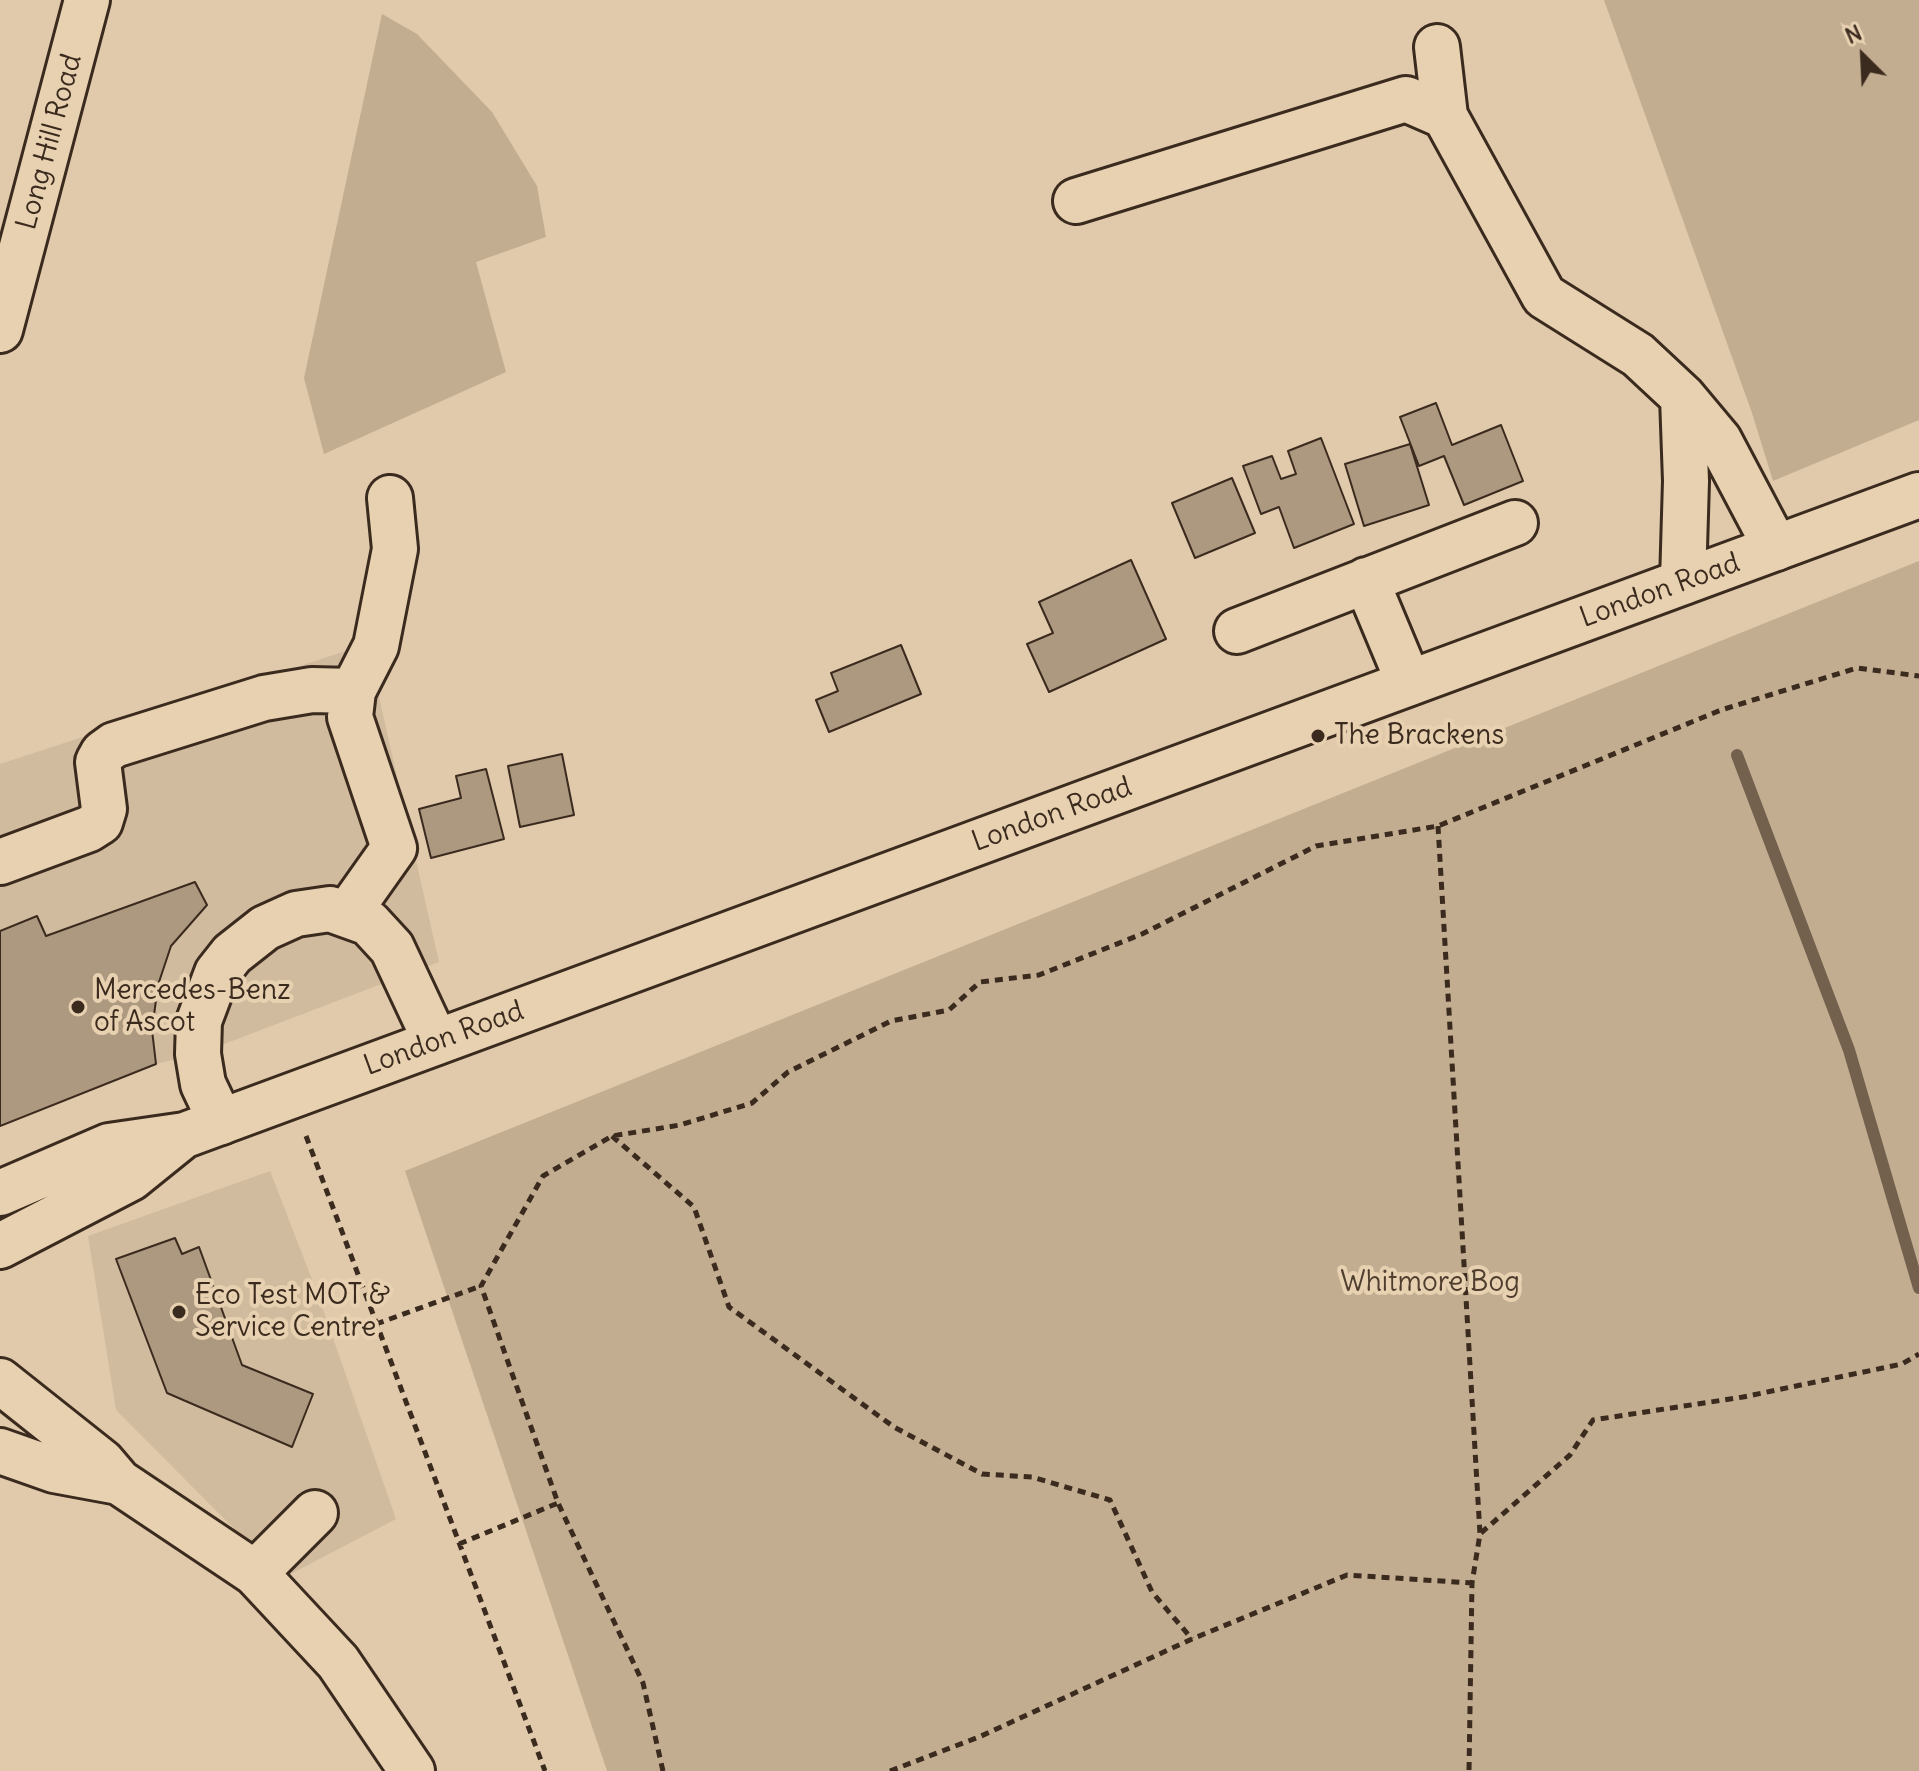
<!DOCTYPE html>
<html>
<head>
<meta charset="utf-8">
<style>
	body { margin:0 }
	#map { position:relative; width:1919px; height:1771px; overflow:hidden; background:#e0caab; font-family:Delius,sans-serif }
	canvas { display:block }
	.north { position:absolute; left:1823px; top:16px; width:80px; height:80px; -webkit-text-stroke:6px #e7d1b1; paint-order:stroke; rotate:336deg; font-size:22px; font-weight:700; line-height:32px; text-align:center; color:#3b2a1e }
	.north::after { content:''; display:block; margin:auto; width:28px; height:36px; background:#3b2a1e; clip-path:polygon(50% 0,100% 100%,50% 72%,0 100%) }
</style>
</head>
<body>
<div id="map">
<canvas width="1919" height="1771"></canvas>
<div class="north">N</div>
</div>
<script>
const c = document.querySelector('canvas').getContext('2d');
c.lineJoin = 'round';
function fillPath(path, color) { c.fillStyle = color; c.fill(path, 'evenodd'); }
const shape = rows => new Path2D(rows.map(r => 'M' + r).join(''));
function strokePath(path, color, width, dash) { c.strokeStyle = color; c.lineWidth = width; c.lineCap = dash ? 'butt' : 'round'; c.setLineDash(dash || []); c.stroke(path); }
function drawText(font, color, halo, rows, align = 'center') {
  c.font = font + ' Delius,sans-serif'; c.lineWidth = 8; c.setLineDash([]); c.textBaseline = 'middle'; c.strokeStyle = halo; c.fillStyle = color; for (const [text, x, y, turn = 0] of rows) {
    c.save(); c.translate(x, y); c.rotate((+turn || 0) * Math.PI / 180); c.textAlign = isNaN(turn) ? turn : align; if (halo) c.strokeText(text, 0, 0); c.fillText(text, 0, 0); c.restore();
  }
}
fillPath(shape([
	[367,644,439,962,198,1054,156,1064,0,1126,0,764],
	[270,1171,318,1295,396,1519,283,1578,116,1410,88,1236]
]), '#d1bb9e');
fillPath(shape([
	[1604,0,1919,0,1919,420,1773,481,1752,413],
	[382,14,417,34,492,112,537,186,546,237,476,262,506,372,324,454,304,378],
	[1919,561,1919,1771,607,1771,405,1171]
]), '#c2ad91');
strokePath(shape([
	[1737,755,1849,1050,1919,1288]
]), '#73614e', 12);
const building = shape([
	[1436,403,1452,445,1501,425,1523,481,1464,505,1444,456,1419,466,1400,417,1436,403],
	[1321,438,1354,524,1294,548,1279,507,1261,514,1243,466,1272,456,1281,479,1296,474,1288,451,1321,438],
	[1410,444,1429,505,1364,526,1345,464,1410,444],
	[1232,478,1255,533,1195,558,1172,503,1232,478],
	[1131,560,1166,639,1049,692,1027,644,1053,633,1039,602,1131,560],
	[901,645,921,694,829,732,816,700,838,691,831,673,901,645],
	[562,754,574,815,520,827,508,766,562,754],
	[486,769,504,839,431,858,419,809,461,798,456,776,486,769],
	[195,882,207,905,171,946,158,985,152,1030,156,1064,0,1126,0,931,37,916,46,936,195,882],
	[175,1238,182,1254,199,1247,242,1365,313,1394,292,1447,167,1393,116,1259,175,1238]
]);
fillPath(building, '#ad9980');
strokePath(building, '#3b2a1e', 2);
const minor = shape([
	[1437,47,1445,116],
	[1076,201,1406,99,1445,116,1544,296,1638,355,1683,397,1719,440,1776,548],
	[0,330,87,0],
	[1683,397,1686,481,1683,582],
	[1366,580,1409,683],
	[1237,631,1515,523],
	[0,862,89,829,100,822,104,809,98,762,103,753,114,745,264,698,312,690,353,691],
	[348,913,394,848,350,717,353,691,376,646,395,549,390,498],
	[221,1122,203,1084,198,1054,199,1021,217,973,232,954,265,928,296,914,330,909,369,923,392,948,436,1042],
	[255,1573,315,1513]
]);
const major = shape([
	[0,1193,109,1146,185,1135,1919,495],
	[0,1246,131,1178,183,1136],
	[0,1381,102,1462,119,1482,255,1573,338,1662,412,1771],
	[0,1451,54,1470,119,1482]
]);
strokePath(minor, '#3b2a1e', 50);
strokePath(major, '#3b2a1e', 50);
strokePath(shape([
	[1438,826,1480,1534,1472,1583,1469,1771],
	[306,1136,545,1771],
	[612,1136,694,1207,729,1307,894,1427,982,1474,1032,1477,1110,1500,1152,1592,1192,1639],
	[376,1324,481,1286],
	[1481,1533,1570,1455,1593,1420,1743,1397,1902,1364,1919,1354],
	[459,1544,558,1503],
	[663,1771,643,1683,558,1503,481,1286,543,1176,612,1136,680,1125,752,1103,788,1072,891,1021,949,1010,980,982,1039,975,1142,934,1316,846,1438,826,1721,710,1857,668,1919,676],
	[890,1771,979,1737,1192,1639,1347,1575,1472,1583]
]), '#3b2a1e', 5, [8, 6]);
strokePath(minor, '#e7d1b1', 44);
strokePath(major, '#e7d1b1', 44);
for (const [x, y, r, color] of [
	[1318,736,8,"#3b2a1e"],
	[78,1007,8,"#3b2a1e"],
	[179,1312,8,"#3b2a1e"]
]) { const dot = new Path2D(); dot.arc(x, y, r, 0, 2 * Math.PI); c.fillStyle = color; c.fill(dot); strokePath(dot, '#e7d1b1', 3); }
drawText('28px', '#3b2a1e', '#e7d1b1', [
	["Long Hill Road",50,142,-75],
	["London Road",1660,591,-20],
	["London Road",1052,815,-20],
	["London Road",444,1039,-20]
]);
drawText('28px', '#3b2a1e', '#e7d1b1', [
	["The Brackens",1334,736],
	["Mercedes-Benz",94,991],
	["of Ascot",94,1023],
	["Eco Test MOT &",195,1296],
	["Service Centre",195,1328]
], 'left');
drawText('28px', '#4f3e2f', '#e7d1b1', [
	["Whitmore Bog",1430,1283]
]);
</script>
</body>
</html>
